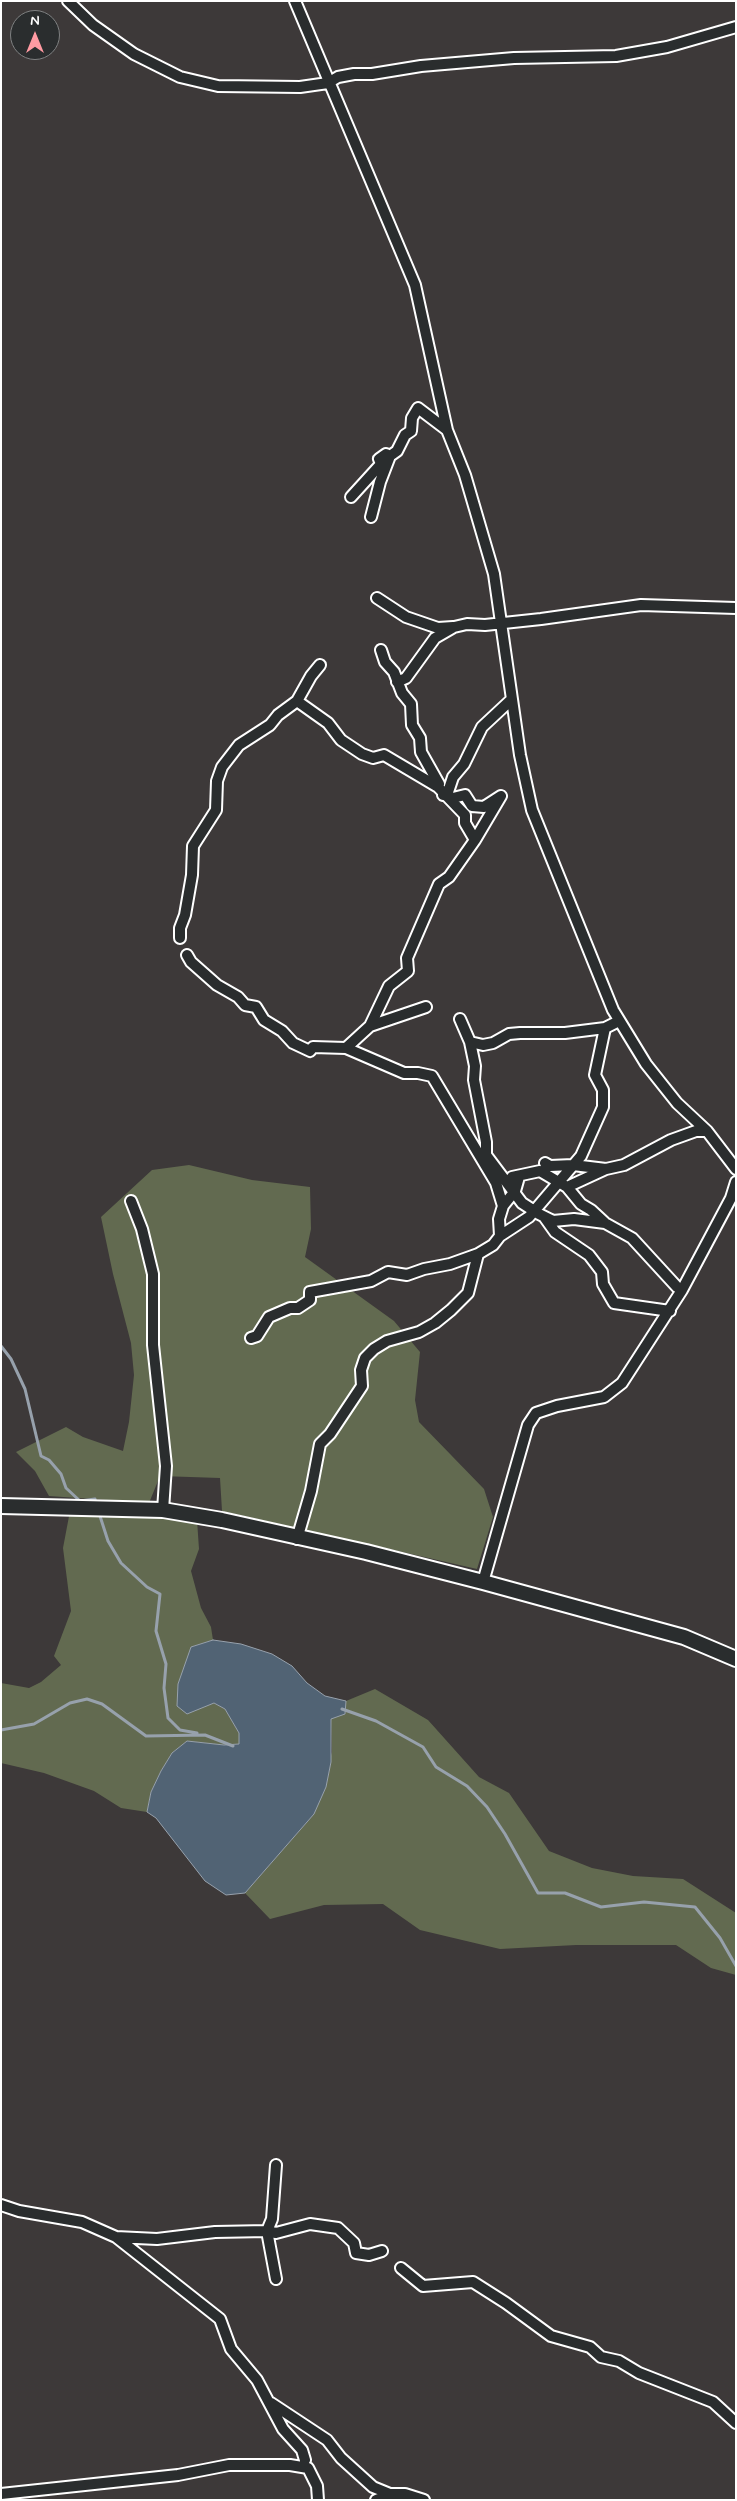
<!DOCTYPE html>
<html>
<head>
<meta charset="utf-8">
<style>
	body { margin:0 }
	#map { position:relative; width:737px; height:2501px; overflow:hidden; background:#3d3939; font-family:Mynerve,sans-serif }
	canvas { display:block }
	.frame { position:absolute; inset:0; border:2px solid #fff; pointer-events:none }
	.north { position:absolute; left:10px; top:10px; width:50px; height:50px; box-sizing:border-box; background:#2a2d2e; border:1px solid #7f8182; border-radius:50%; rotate:0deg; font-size:14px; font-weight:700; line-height:20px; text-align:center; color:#fff }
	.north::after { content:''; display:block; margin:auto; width:18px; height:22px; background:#ff9aa2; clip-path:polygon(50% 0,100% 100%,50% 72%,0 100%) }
</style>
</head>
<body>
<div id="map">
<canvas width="737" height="2501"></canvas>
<div class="frame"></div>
<div class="north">N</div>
</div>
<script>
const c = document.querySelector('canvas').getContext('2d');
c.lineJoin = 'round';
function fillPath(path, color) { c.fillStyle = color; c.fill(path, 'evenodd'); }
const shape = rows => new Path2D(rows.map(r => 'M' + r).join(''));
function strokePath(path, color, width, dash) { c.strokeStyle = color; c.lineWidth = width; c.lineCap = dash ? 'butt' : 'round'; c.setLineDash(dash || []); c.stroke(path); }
fillPath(shape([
	[189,1165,252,1180,310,1187,311,1229,305,1257,394,1321,420,1352,415,1400,419,1422,484,1489,493,1517,477,1569,222,1511,220,1478,160,1476,149,1503,49,1496,35,1471,16,1452,66,1427,83,1437,123,1451,129,1422,134,1375,131,1343,113,1274,101,1217,152,1170],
	[70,1511,197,1520,199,1549,191,1571,201,1608,211,1627,213,1640,191,1647,187,1713,214,1703,225,1709,239,1733,239,1744,224,1745,187,1741,172,1753,161,1771,151,1792,147,1812,121,1808,94,1791,44,1773,1,1763,1,1683,29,1688,41,1682,61,1665,54,1656,71,1611,63,1548],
	[375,1689,428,1720,479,1777,509,1793,549,1851,592,1868,633,1876,683,1879,736,1913,736,1975,711,1968,676,1945,576,1945,500,1949,420,1930,383,1904,324,1905,270,1919,245,1893,314,1814,332,1752,331,1718,345,1714,346,1701]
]), '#626a50');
const water = shape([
	[213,1640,241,1644,272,1654,292,1666,307,1683,325,1696,346,1701,345,1714,331,1719,331,1762,326,1787,314,1814,245,1893,226,1895,205,1881,156,1818,147,1812,151,1792,161,1771,172,1753,187,1741,224,1745,239,1744,239,1733,225,1709,214,1703,187,1714,177,1706,178,1684,191,1647,213,1640]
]);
fillPath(water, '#516374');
strokePath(water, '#97a1ac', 1);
strokePath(shape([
	[1,1346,11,1359,25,1389,41,1456,49,1460,61,1474,66,1488,80,1501,95,1499,96,1504],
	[99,1513,108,1541,121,1563,147,1587,160,1594,156,1631,166,1664,164,1688,168,1718,180,1730,197,1733],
	[342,1709,376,1721,423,1747,436,1767,467,1786,487,1807,505,1834,538,1893,565,1893,601,1907,644,1902,695,1907,720,1938,736,1966],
	[1,1730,34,1724,70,1703,87,1699,102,1704,146,1736,205,1735,233,1746]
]), '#97a1ac', 3);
const minor = shape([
	[68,1,93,25,134,54,180,77,218,86,300,87,328,83,338,77,354,74,372,74,421,66,514,58,616,56,667,47,736,27],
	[295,1,415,285,447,430,465,475,494,574,520,755,532,810,613,1010,646,1064,677,1103,707,1131,736,1169],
	[351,497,381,464,379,459,386,454,390,456],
	[371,517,380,482,390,456,397,451,405,435,411,431,412,418,418,408,447,430],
	[377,598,406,617,438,628,453,627],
	[397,682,406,678,435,638,454,627,467,624,485,625,541,619,641,605,736,608],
	[297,701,328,723,341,740,362,754,373,758,384,755,438,787],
	[443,795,448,792,453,777,464,764,482,727,512,699],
	[444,795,453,798,465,795,472,806,484,807,501,796,475,840],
	[180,938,180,928,185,915,192,875,193,846,216,810,217,781,222,767,239,745,270,725,278,715,297,701,311,676,320,665],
	[187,955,191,962,217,985,238,997,245,1005,256,1007,264,1020,282,1031,293,1043,310,1051,313,1047,346,1048,370,1026,426,1007],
	[460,1019,470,1042,475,1066,474,1080,486,1142,486,1155,522,1203,539,1214,553,1221,574,1219,605,1223],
	[370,1026,389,986,408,971,407,958,439,884,449,877,475,840,465,823,465,815,438,787,439,784,421,752,420,738,412,725,411,704,402,693,394,672,385,662,381,650],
	[470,1042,483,1045,493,1043,509,1034,520,1033,565,1033,605,1028],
	[346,1048,404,1073,418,1073,432,1076,496,1183,503,1206],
	[545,1163,550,1166,573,1165,606,1169,624,1165,671,1140,696,1131,707,1131],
	[512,1177,540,1171,567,1187,581,1204,591,1210,605,1223,632,1238,677,1287,682,1290],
	[567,1187,606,1169],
	[131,1201,142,1229,153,1274,153,1345,166,1466,163,1510],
	[545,1218,555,1232,589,1255,602,1272,603,1284,614,1303,670,1311],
	[500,1236,529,1217,581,1156,603,1107,603,1090,595,1075,605,1028,619,1021],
	[251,1338,257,1336,269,1317,290,1308,298,1308,310,1300,310,1292,371,1281,388,1272,407,1275,424,1269,450,1264,478,1254,493,1245,500,1236,499,1219,503,1206,515,1191,519,1177],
	[297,1539,311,1491,320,1444,330,1434,362,1386,361,1370,365,1358,374,1349,387,1341,419,1332,435,1323,451,1310,468,1293,478,1254],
	[483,1582,528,1425,536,1413,557,1406,604,1397,622,1383,682,1290,731,1198,736,1182],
	[1,2205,19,2211,82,2222,116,2237,220,2319,231,2349,257,2380,283,2429,302,2450,305,2460],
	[116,2237,157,2239,215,2232,267,2231,276,2233,310,2224,338,2228,354,2243,356,2253,369,2255,382,2251],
	[401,2268,423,2286,473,2282,506,2303,551,2336,590,2347,601,2357,619,2361,639,2373,713,2402,736,2423],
	[276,2279,267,2231,272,2219,276,2165],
	[271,2403,327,2440,341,2458,373,2487,390,2494],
	[1,2494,178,2475,229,2465,290,2465,308,2468,317,2486,318,2500],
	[376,2500,390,2494,405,2494,424,2500]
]);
const secondary = shape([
	[1,1506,163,1510,222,1520,366,1552,483,1582,684,1637,736,1659]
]);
strokePath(minor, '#fff', 14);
strokePath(secondary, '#fff', 18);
strokePath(minor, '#2a2d2e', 10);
strokePath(secondary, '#2a2d2e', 14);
</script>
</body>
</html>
